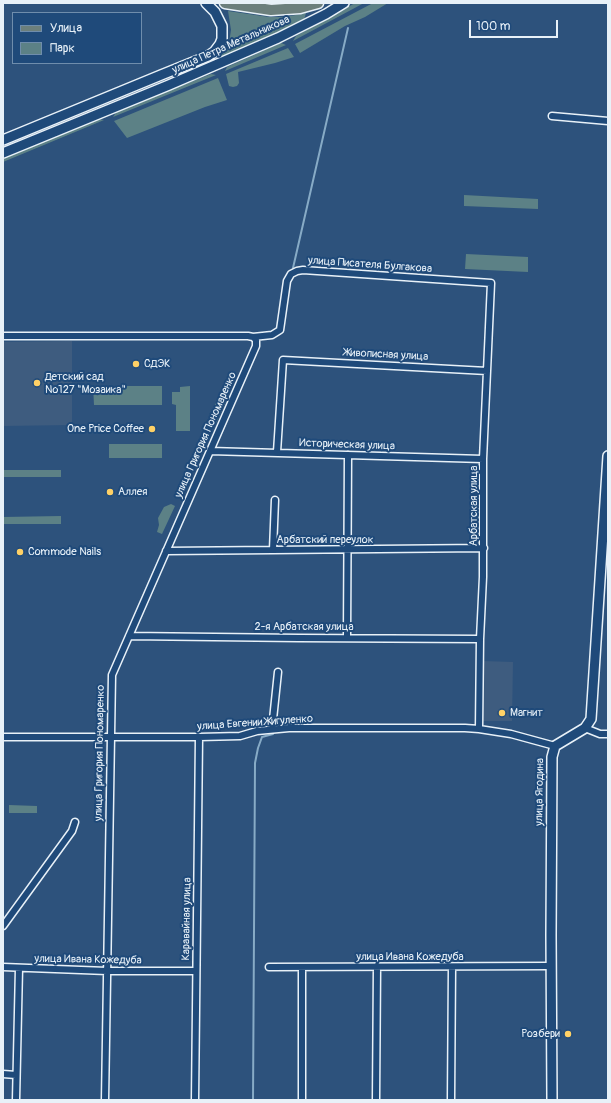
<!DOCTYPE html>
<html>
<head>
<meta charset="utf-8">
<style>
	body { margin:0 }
	#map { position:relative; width:611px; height:1103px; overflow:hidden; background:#2d527c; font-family:Pangolin,sans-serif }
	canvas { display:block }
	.frame { position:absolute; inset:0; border:4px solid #e8f1f8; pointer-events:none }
	.legend { position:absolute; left:12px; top:12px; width:130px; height:52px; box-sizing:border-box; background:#1f4a7a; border:1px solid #6f8dac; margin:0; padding:5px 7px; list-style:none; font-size:12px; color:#e8f1f8 }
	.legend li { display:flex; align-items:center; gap:8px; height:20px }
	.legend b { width:20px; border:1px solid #6f8dac }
	.scale { position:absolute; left:469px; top:20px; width:89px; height:18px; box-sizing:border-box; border:2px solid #e8f1f8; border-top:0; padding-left:5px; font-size:12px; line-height:14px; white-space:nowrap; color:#e8f1f8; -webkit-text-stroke:3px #1f4a7a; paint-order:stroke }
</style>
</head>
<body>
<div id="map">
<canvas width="611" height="1103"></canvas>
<div class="frame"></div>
<ul class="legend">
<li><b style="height:5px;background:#6c7f7c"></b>Улица</li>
<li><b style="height:11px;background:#5c8186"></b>Парк</li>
</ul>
<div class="scale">100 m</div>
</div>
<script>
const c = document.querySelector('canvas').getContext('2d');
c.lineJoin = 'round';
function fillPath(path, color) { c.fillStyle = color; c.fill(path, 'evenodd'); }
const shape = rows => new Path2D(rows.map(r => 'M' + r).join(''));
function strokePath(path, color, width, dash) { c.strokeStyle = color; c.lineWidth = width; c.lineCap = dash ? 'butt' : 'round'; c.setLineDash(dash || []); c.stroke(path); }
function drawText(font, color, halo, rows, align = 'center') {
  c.font = font + ' Pangolin,sans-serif'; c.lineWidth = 4; c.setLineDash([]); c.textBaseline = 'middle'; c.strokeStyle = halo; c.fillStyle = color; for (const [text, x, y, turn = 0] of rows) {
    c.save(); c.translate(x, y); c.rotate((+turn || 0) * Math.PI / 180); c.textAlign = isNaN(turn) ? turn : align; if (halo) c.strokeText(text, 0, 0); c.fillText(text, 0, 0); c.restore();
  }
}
fillPath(shape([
	[72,341,72,425,3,426,3,342],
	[483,661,513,662,512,721,481,721]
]), '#3e5c7f');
fillPath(shape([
	[355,3,364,3,293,41,296,36],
	[373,3,388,3,365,17,345,26,300,53,295,44],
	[228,11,269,17,285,17,306,13,304,20,286,31,203,67,202,66,220,57,227,49,229,43,231,30],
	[281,43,286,45,225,71,227,67],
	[288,48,294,57,275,63,238,72,239,83,237,86,233,87,229,86,226,74],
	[211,74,216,75,113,117,117,111],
	[218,78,227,100,205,107,127,138,114,121],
	[98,119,104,120,3,162,3,158],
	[464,195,538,199,538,209,464,206],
	[466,254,528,257,528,272,465,269],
	[93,386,162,386,162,405,94,405],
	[190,386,190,431,176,431,176,405,172,404,172,392,180,392,180,387],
	[226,396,228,397,215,425,211,423,214,412,213,409,218,398],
	[109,444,162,444,162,458,109,458],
	[3,470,61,470,61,477,3,477],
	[171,504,175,506,162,534,157,532,159,525,158,518,164,507],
	[61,516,61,524,3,524,3,517],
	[9,805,37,806,37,813,9,813]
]), '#5c8186');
strokePath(shape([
	[293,268,348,28],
	[253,1100,255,763,258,748,262,737,273,734]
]), '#87abc6', 2);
const street = shape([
	[552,116,608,121],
	[3,336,248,336,253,337,256,340,256,346,112,675,105,1100],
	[253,337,272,335,280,330,287,281,291,274,297,271,303,270,491,283,483,459,483,577,480,639,479,729],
	[210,451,483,459],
	[277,452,283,360,487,371],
	[273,550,275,500],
	[166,551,484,548],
	[129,636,299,638,480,639],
	[347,637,348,455],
	[585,728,600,734,608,734],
	[272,729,278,672],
	[3,737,199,737,240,736,257,731,289,728,465,728,479,729,511,734,555,746],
	[3,926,72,831,75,822],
	[3,967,107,971,196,971],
	[269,967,551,966],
	[3,1074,16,1075],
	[16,1100,19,968],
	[195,1100,199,737],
	[302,1100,302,967],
	[376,1100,377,966],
	[451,1100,452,967]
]);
const secondary = shape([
	[3,140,161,75,208,56,214,52,220,44,222,39,222,26,215,12,206,3],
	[3,153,169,85,278,38,326,14,344,3],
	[552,1100,551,935,552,757,555,746,585,728,591,719,608,456]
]);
const primary = shape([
	[225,3,271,10,300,8,318,3]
]);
strokePath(street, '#e8f1f8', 9);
strokePath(secondary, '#e8f1f8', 12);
strokePath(primary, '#e8f1f8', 13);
strokePath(street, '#1f4a7a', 6);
strokePath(secondary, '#1f4a7a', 9);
strokePath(primary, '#6c7f7c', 10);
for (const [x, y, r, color] of [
	[136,364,4,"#ffd166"],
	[37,383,4,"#ffd166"],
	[152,429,4,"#ffd166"],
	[110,492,4,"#ffd166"],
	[20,552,4,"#ffd166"],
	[502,713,4,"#ffd166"],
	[568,1034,4,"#ffd166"]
]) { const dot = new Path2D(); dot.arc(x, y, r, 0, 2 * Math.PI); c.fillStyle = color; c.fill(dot); strokePath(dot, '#1f4a7a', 1.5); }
drawText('11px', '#e8f1f8', '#1f4a7a', [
	["улица Петра Метальникова",231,45,-24],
	["улица Писателя Булгакова",370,265,4],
	["Живописная улица",386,355,3],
	["улица Григория Пономаренко",206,435,-66],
	["Историческая улица",347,445,2],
	["Арбатская улица",474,506,-90],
	["Арбатский переулок",325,540],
	["2-я Арбатская улица",304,627],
	["улица Евгении Жигуленко",255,723,-4],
	["улица Григория Пономаренко",100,753,-89],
	["улица Ягодина",540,792,-89],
	["Каравайная улица",187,919,-89],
	["улица Ивана Кожедуба",410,957],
	["улица Ивана Кожедуба",88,960,1]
]);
drawText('11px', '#e8f1f8', '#1f4a7a', [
	["СДЭК",144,364],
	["Детский сад",45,377],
	["№127 \"Мозаика\"",45,390],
	["One Price Coffee",144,429,"right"],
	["Аллея",118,492],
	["Commode Nails",28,552],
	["Магнит",510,713],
	["Розбери",560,1034,"right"]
], 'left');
</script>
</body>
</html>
